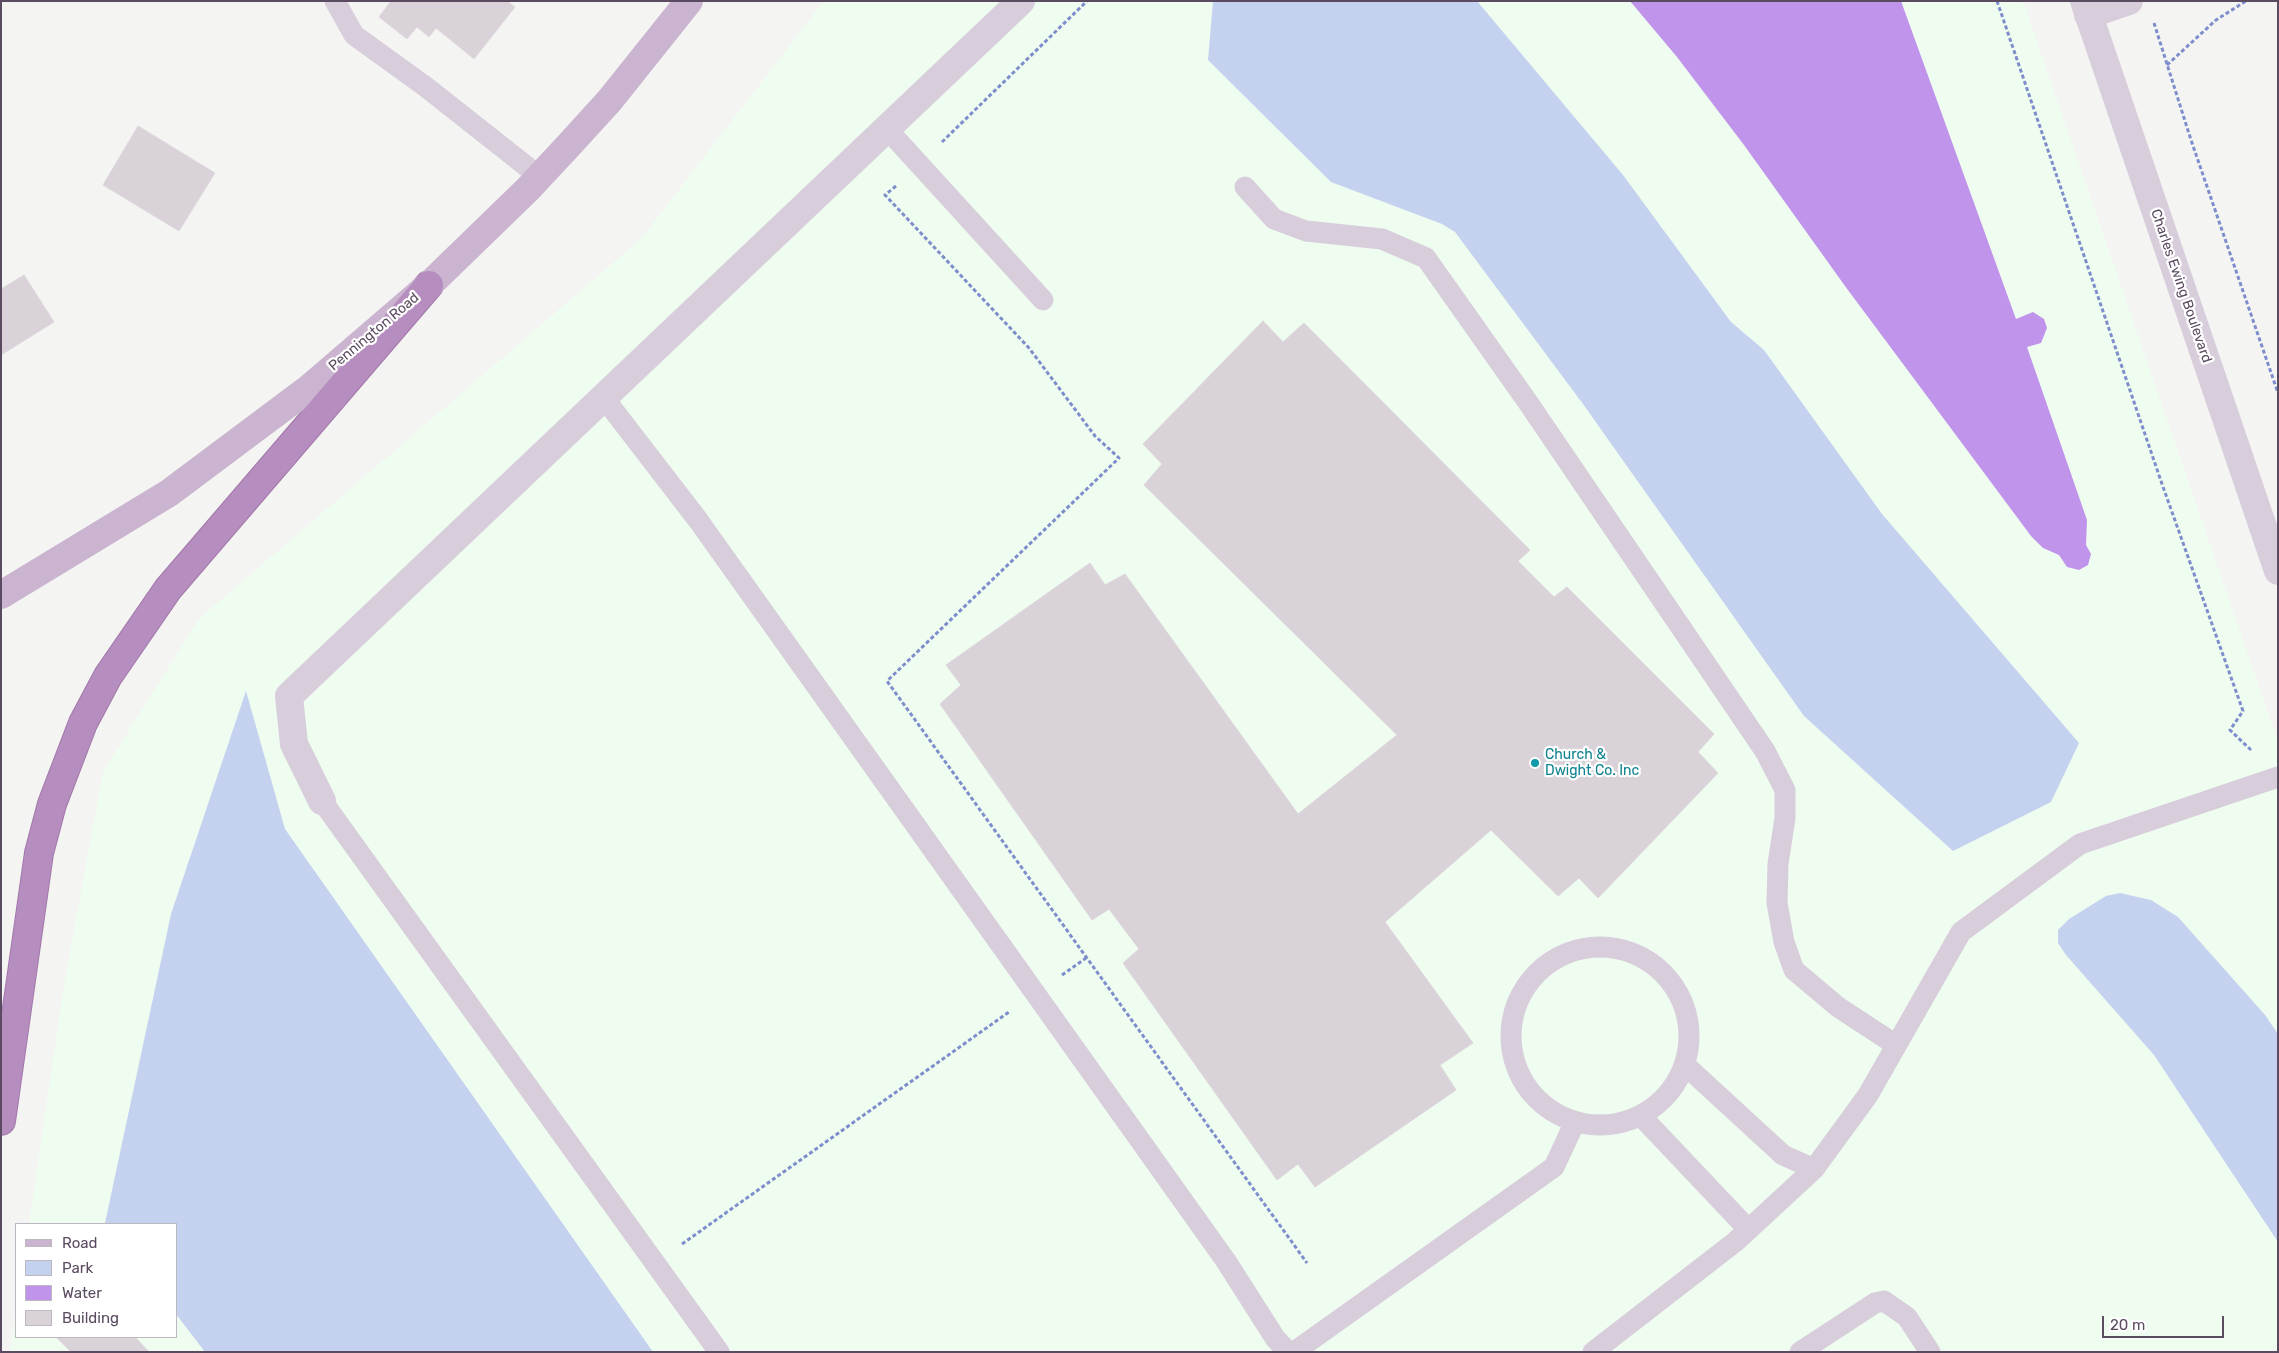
<!DOCTYPE html>
<html>
<head>
<meta charset="utf-8">
<style>
	body { margin:0 }
	#map { position:relative; width:2279px; height:1353px; overflow:hidden; background:#f4f5f3; font-family:Rubik,sans-serif }
	canvas { display:block }
	.frame { position:absolute; inset:0; border:2px solid #5b4b60; pointer-events:none }
	.legend { position:absolute; left:15px; top:1223px; width:162px; height:115px; box-sizing:border-box; background:#fff; border:1px solid #bdb7bf; margin:0; padding:6px 9px; list-style:none; font-size:15px; color:#5b4b60 }
	.legend li { display:flex; align-items:center; gap:10px; height:25px }
	.legend b { width:25px; border:1px solid #bdb7bf }
	.scale { position:absolute; left:2102px; top:1316px; width:122px; height:22px; box-sizing:border-box; border:2px solid #5b4b60; border-top:0; padding-left:6px; font-size:15px; line-height:18px; white-space:nowrap; color:#5b4b60; -webkit-text-stroke:4px #fff; paint-order:stroke }
</style>
</head>
<body>
<div id="map">
<canvas width="2279" height="1353"></canvas>
<div class="frame"></div>
<ul class="legend">
<li><b style="height:6px;background:#cab4d0"></b>Road</li>
<li><b style="height:14px;background:#c5d2ef"></b>Park</li>
<li><b style="height:14px;background:#c094ea"></b>Water</li>
<li><b style="height:14px;background:#d9d2d9"></b>Building</li>
</ul>
<div class="scale">20 m</div>
</div>
<script>
const c = document.querySelector('canvas').getContext('2d');
c.lineJoin = 'round';
function fillPath(path, color) { c.fillStyle = color; c.fill(path, 'evenodd'); }
const shape = rows => new Path2D(rows.map(r => 'M' + r).join(''));
function strokePath(path, color, width, dash) { c.strokeStyle = color; c.lineWidth = width; c.lineCap = dash ? 'butt' : 'round'; c.setLineDash(dash || []); c.stroke(path); }
function drawText(font, color, halo, rows, align = 'center') {
  c.font = font + ' Rubik,sans-serif'; c.lineWidth = 4.5; c.setLineDash([]); c.textBaseline = 'middle'; c.strokeStyle = halo; c.fillStyle = color; for (const [text, x, y, turn = 0] of rows) {
    c.save(); c.translate(x, y); c.rotate((+turn || 0) * Math.PI / 180); c.textAlign = isNaN(turn) ? turn : align; if (halo) c.strokeText(text, 0, 0); c.fillText(text, 0, 0); c.restore();
  }
}
fillPath(shape([
	[824,1,2023,1,2278,742,2278,1352,10,1352,16,1311,16,1337,176,1337,176,1224,29,1224,64,985,103,772,199,619,641,239]
]), '#effcf0');
fillPath(shape([
	[1213,1,1477,1,1623,175,1731,322,1764,350,1882,514,2079,743,2051,802,1953,851,1804,716,1583,404,1455,232,1442,224,1331,182,1208,60],
	[246,691,285,829,653,1352,205,1352,176,1314,176,1224,105,1223,171,914],
	[2120,893,2151,900,2178,917,2265,1015,2278,1034,2278,1242,2154,1055,2066,955,2058,943,2058,930,2069,919,2106,896]
]), '#c5d2ef');
fillPath(shape([
	[1630,1,1901,1,2016,319,2033,312,2044,319,2047,328,2041,343,2027,347,2087,520,2086,545,2091,554,2088,565,2079,570,2067,567,2059,555,2043,548,2031,536,1845,286,1744,145,1677,57]
]), '#c094ea');
const building = shape([
	[391,1,507,1,515,7,474,59,436,28,429,37,417,27,407,39,379,17,391,1],
	[138,126,215,173,179,231,103,185,138,126],
	[24,275,54,322,1,355,1,289,24,275],
	[1263,321,1283,342,1304,323,1530,550,1518,561,1554,597,1567,587,1714,734,1698,752,1718,773,1598,898,1579,878,1558,896,1491,830,1385,922,1473,1043,1440,1065,1456,1090,1315,1187,1298,1164,1277,1180,1123,963,1139,949,1109,909,1092,920,940,704,961,685,946,665,1090,563,1105,585,1125,574,1298,814,1397,735,1144,485,1162,464,1143,444,1263,321],
	[56,1337,135,1337,149,1352,71,1352,56,1337]
]);
fillPath(building, '#d9d2d9');
strokePath(building, '#ded7dd', 1);
const highway = shape([
	[1,1121,39,853,52,804,83,723,108,676,168,589,429,285]
]);
strokePath(highway, '#a278aa', 30);
strokePath(shape([
	[1997,1,2162,484,2243,711,2230,730,2251,750],
	[2154,23,2191,140,2278,393],
	[2167,65,2216,20,2246,1],
	[942,142,1087,1],
	[896,186,885,195,1029,348,1095,436,1119,458,887,681,1307,1263],
	[1062,975,1086,958],
	[682,1244,1009,1012]
]), '#7e8dcc', 3, [4, 2.5]);
strokePath(shape([
	[335,1,354,35,426,87,540,177],
	[887,129,1043,300],
	[1245,187,1274,219,1306,231,1382,239,1426,258,1527,401,1765,751,1785,790,1785,818,1778,864,1777,903,1784,942,1794,970,1838,1007,1896,1045],
	[604,398,698,520,1226,1261,1275,1338,1288,1352],
	[322,801,719,1352],
	'1511 1036a89 89 0 1 1 178 0a89 89 0 1 1-178 0Z',
	[1685,1065,1783,1155,1814,1169],
	[1641,1116,1748,1229],
	[1294,1352,1554,1167,1575,1122],
	[1593,1352,1735,1242,1814,1169,1868,1095,1961,932,2080,844,2278,777],
	[1800,1352,1875,1303,1884,1301,1907,1317,1930,1352]
]), '#d8cddb', 21);
strokePath(shape([
	[2084,1,2278,571],
	[2088,15,2129,1],
	[322,801,294,744,289,696,1021,1]
]), '#d8cddb', 28);
strokePath(shape([
	[1,595,169,493,308,389,429,285,528,189,569,145,610,100,689,1]
]), '#cab4d0', 28);
strokePath(highway, '#b58dbe', 28);
for (const [x, y, r, color] of [
	[1535,763,5,"#0f9aa8"]
]) { const dot = new Path2D(); dot.arc(x, y, r, 0, 2 * Math.PI); c.fillStyle = color; c.fill(dot); strokePath(dot, '#fff', 2); }
drawText('14px', '#5b4b60', '#fff', [
	["Charles Ewing Boulevard",2181,286,71],
	["Pennington Road",374,332,-40]
]);
drawText('14px', '#0d838f', '#fff', [
	["Church &",1545,755],
	["Dwight Co. Inc",1545,771]
], 'left');
</script>
</body>
</html>
